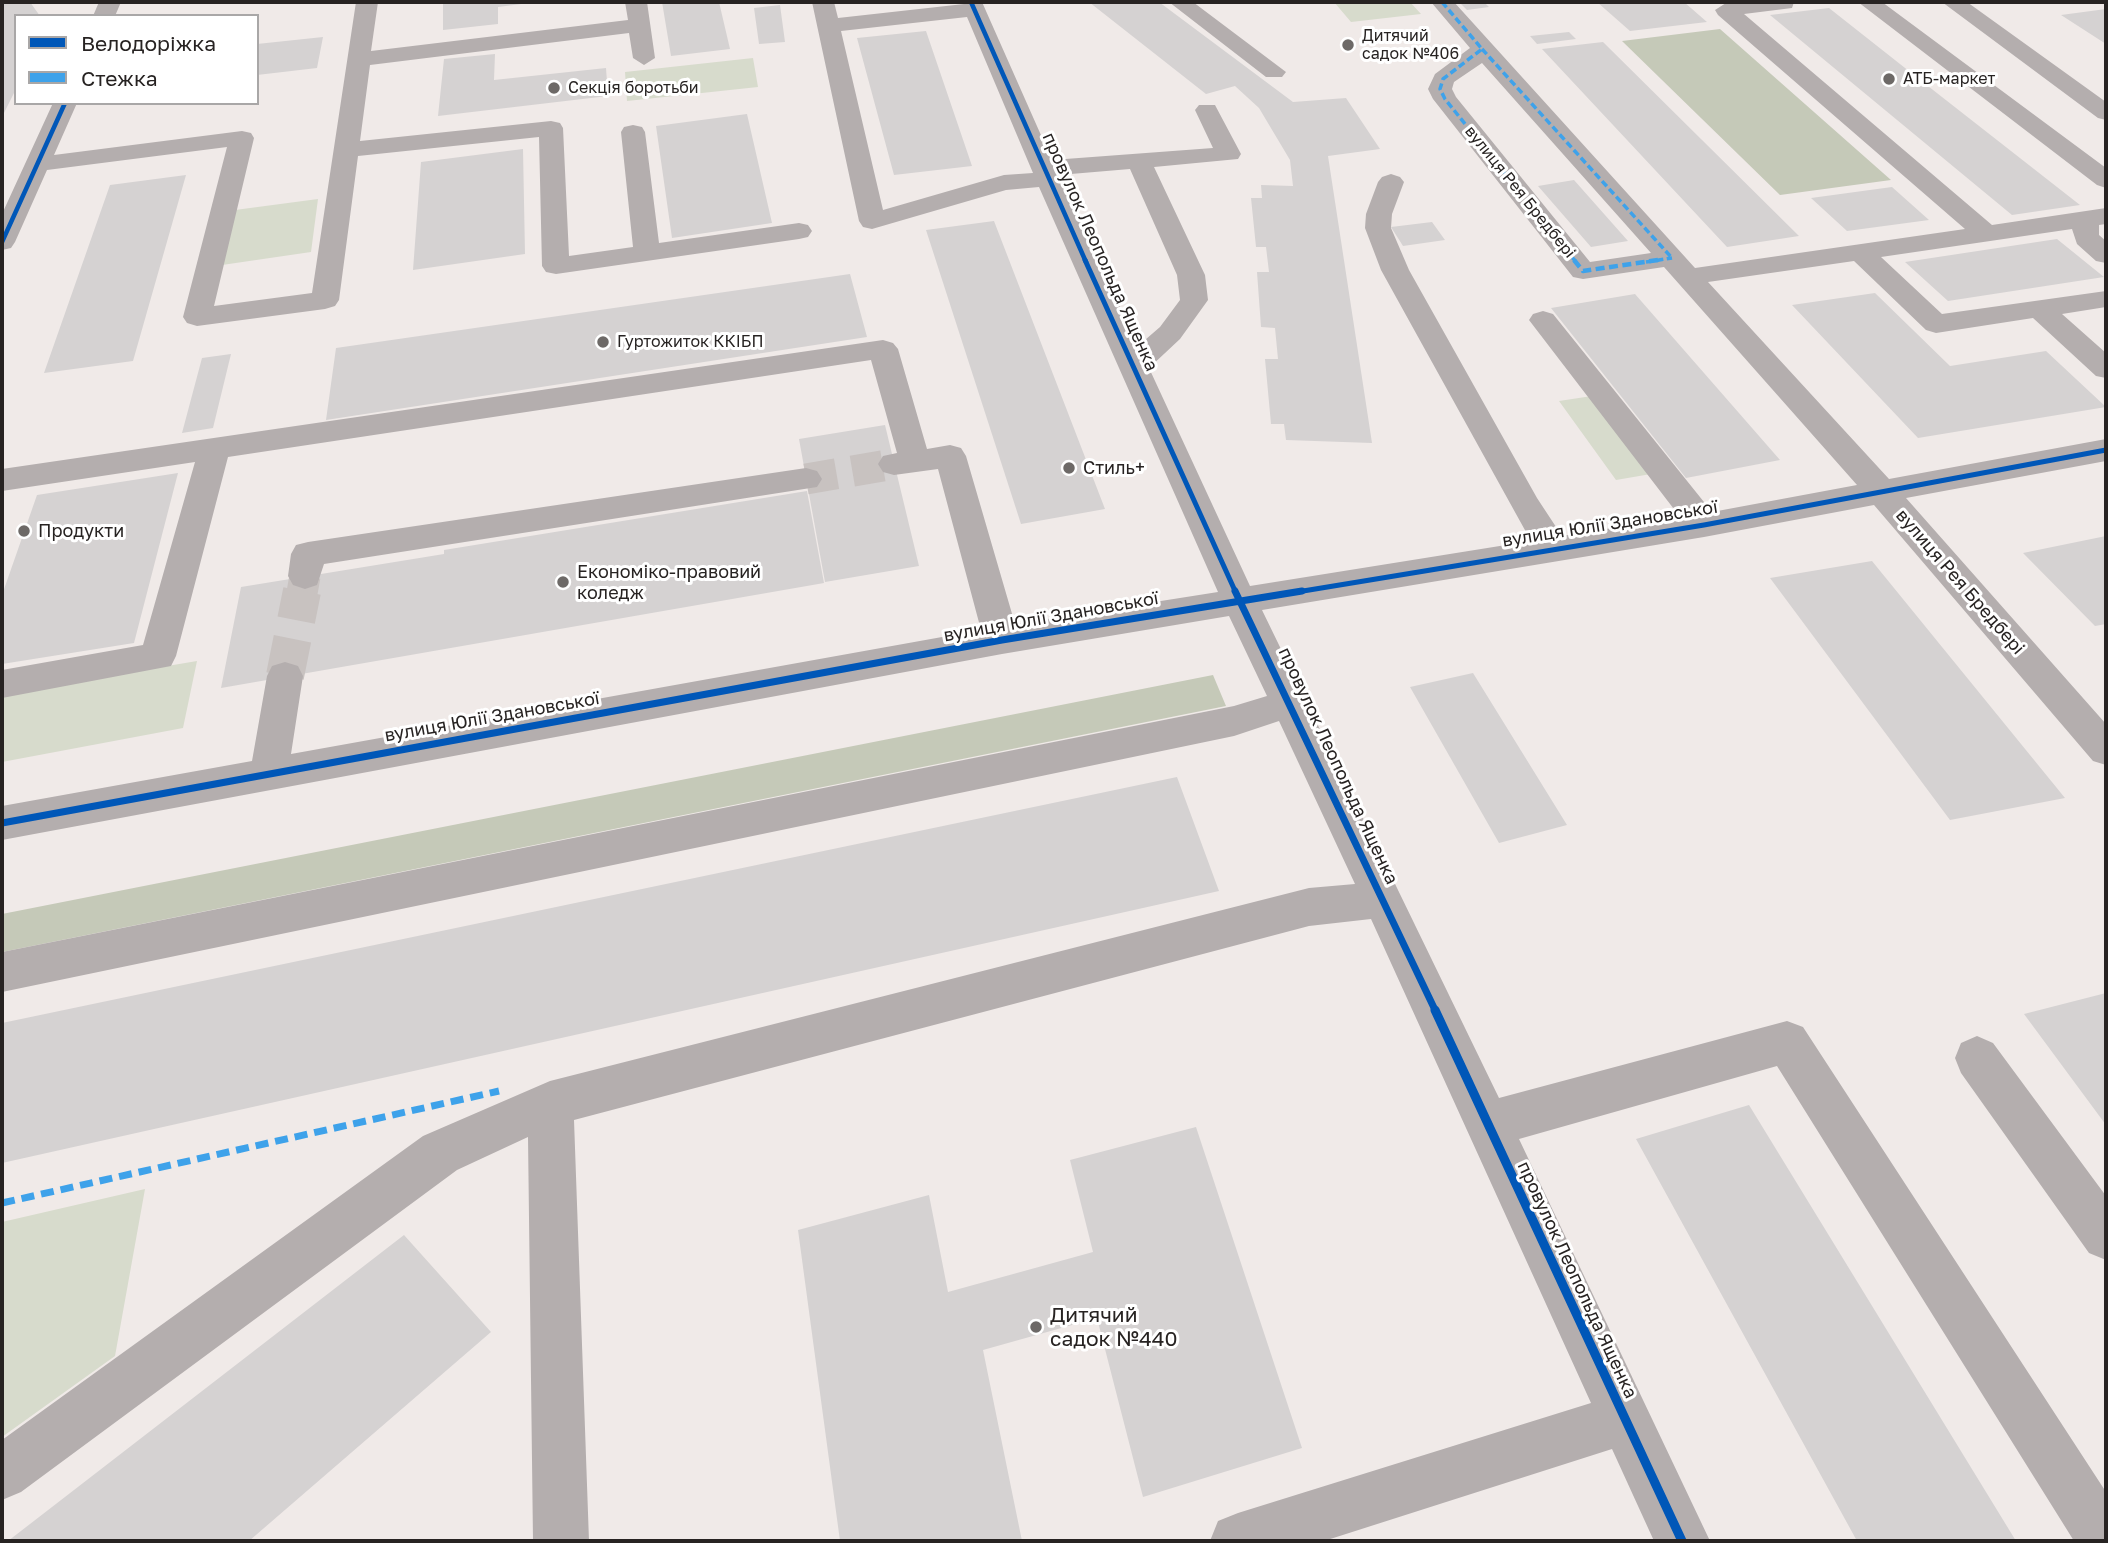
<!DOCTYPE html>
<html>
<head>
<meta charset="utf-8">
<style>
	body { margin:0 }
	#map { position:relative; width:2108px; height:1543px; overflow:hidden; background:#f0eae8; font-family:"Golos Text",sans-serif }
	canvas { display:block }
	.frame { position:absolute; inset:0; border:4px solid #272322; pointer-events:none }
	.legend { position:absolute; left:14px; top:14px; width:245px; height:91px; box-sizing:border-box; background:#fff; border:2px solid #a9a7a7; margin:0; padding:9px 12px; list-style:none; font-size:21px; color:#272322 }
	.legend li { display:flex; align-items:center; gap:14px; height:35px }
	.legend b { width:35px; border:2px solid #a9a7a7 }
</style>
</head>
<body>
<div id="map">
<canvas width="2108" height="1543"></canvas>
<div class="frame"></div>
<ul class="legend">
<li><b style="height:9px;background:#0057b8"></b>Велодоріжка</li>
<li><b style="height:9px;background:#3ea2ea"></b>Стежка</li>
</ul>
</div>
<script>
const c = document.querySelector('canvas').getContext('2d');
c.lineJoin = 'round';
function fillPath(path, color) { c.fillStyle = color; c.fill(path, 'evenodd'); }
const shape = rows => new Path2D(rows.map(r => 'M' + r).join(''));
function strokePath(path, color, width, dash) { c.strokeStyle = color; c.lineWidth = width; c.lineCap = dash ? 'butt' : 'round'; c.setLineDash(dash || []); c.stroke(path); }
function drawText(font, color, halo, rows, align = 'center') {
  c.font = font + ' "Golos Text",sans-serif'; c.lineWidth = 6; c.setLineDash([]); c.textBaseline = 'middle'; c.strokeStyle = halo; c.fillStyle = color; for (const [text, x, y, turn = 0] of rows) {
    c.save(); c.translate(x, y); c.rotate((+turn || 0) * Math.PI / 180); c.textAlign = isNaN(turn) ? turn : align; if (halo) c.strokeText(text, 0, 0); c.fillText(text, 0, 0); c.restore();
  }
}
fillPath(shape([
	[1334,2,1410,2,1421,14,1351,22],
	[753,58,758,87,627,101,625,72],
	[318,199,311,252,222,265,235,210],
	[1592,396,1651,474,1616,480,1559,401],
	[197,661,183,728,2,762,2,694],
	[145,1189,115,1356,2,1437,2,1222]
]), '#d7dbcc');
fillPath(shape([
	[1720,29,1891,180,1780,195,1622,41],
	[1213,675,1226,706,2,952,2,914]
]), '#c5c9b8');
fillPath(shape([
	[2,2,30,2,40,16,16,16,16,89,2,117],
	[443,2,529,2,529,3,498,7,498,24,443,30],
	[662,2,719,2,730,49,671,56],
	[1089,2,1159,2,1293,102,1346,98,1380,149,1328,156,1372,443,1286,440,1284,424,1271,424,1265,359,1278,359,1275,328,1261,327,1257,272,1269,272,1266,247,1256,247,1251,198,1262,198,1261,185,1293,186,1290,160,1259,108,1235,86,1206,94],
	[1459,2,1484,2,1489,7,1467,10],
	[1597,2,1684,2,1707,22,1630,31],
	[780,5,785,42,759,44,754,8],
	[1829,8,1919,79,2080,205,2012,215,1770,15],
	[2106,9,2106,44,2061,15],
	[926,31,972,166,894,175,857,38],
	[1569,32,1576,39,1537,44,1530,36],
	[323,37,317,68,257,75,257,44],
	[1603,42,1799,236,1727,247,1542,49],
	[495,54,494,80,606,68,608,96,438,116,444,59],
	[747,114,772,223,672,238,656,126],
	[523,149,525,254,413,270,421,162],
	[186,175,133,361,44,373,110,185],
	[1574,180,1628,241,1591,247,1538,186],
	[1892,187,1929,220,1847,231,1811,198],
	[994,221,1105,509,1021,524,926,230],
	[1432,222,1445,240,1403,246,1391,227],
	[2057,239,2104,277,1948,301,1905,262],
	[850,274,867,337,326,420,336,348],
	[1875,293,1950,366,2046,351,2106,407,1918,438,1792,305],
	[1635,294,1780,460,1686,478,1551,308],
	[231,354,213,428,182,433,202,358],
	[885,425,919,566,825,582,799,439],
	[178,473,134,643,2,664,2,595,37,495],
	[807,491,824,583,221,688,241,587,444,554,444,550],
	[2106,536,2106,624,2095,626,2023,553],
	[1872,561,2065,798,1950,820,1770,578],
	[1473,673,1567,825,1499,843,1410,687],
	[1177,777,1219,891,2,1163,2,1023],
	[2106,993,2106,1125,2024,1014],
	[1749,1105,2016,1541,1857,1541,1636,1139],
	[1196,1127,1302,1448,1143,1497,1097,1318,983,1350,1022,1541,840,1541,798,1230,929,1195,948,1292,1093,1252,1070,1160],
	[404,1235,491,1332,249,1541,8,1541]
]), '#d5d2d2');
strokePath(shape([
	[806,479,894,464],
	[302,593,305,576]
]), '#c8c2c0', 31, [31, 16]);
strokePath(shape([
	[285,676,302,591]
]), '#c8c2c0', 38, [38, 19]);
fillPath(shape([
	[99,2,121,2,115,16,93,16,99,2],
	[356,2,378,2,371,51,628,20,625,2,647,2,655,58,644,65,633,58,629,33,370,65,360,141,551,121,560,123,563,128,569,256,633,247,621,132,624,127,633,125,642,127,645,132,659,243,799,223,808,225,812,231,808,237,799,239,556,274,546,272,542,266,539,137,358,156,339,300,335,306,325,309,197,326,187,323,183,317,227,147,47,170,15,242,11,248,2,250,2,214,53,103,77,103,54,155,242,131,251,133,254,138,214,306,312,293,356,2],
	[812,2,834,2,838,18,982,2,1052,160,1213,148,1195,110,1199,105,1215,105,1241,154,1238,159,1154,167,1205,275,1208,300,1180,339,1149,368,1250,586,1531,541,1381,270,1365,228,1366,214,1378,182,1382,177,1391,174,1400,177,1404,182,1392,214,1391,228,1409,270,1537,498,1562,536,1680,517,1529,320,1533,314,1543,311,1553,314,1712,512,1857,485,1664,267,1583,279,1573,277,1433,99,1428,89,1435,74,1470,48,1431,2,1454,2,1695,268,1965,229,1718,15,1715,10,1726,3,1794,2,1792,8,1744,14,1992,225,2106,208,2106,224,2099,225,2099,235,2106,241,2106,263,2096,261,2077,244,2072,229,1881,257,1942,314,2106,291,2106,307,2062,314,2106,353,2106,378,2096,376,2033,318,1936,333,1926,330,1854,261,1708,282,1889,479,2106,439,2106,461,1906,498,2106,724,2106,765,2093,761,1874,505,1704,537,1262,610,1499,1098,1787,1021,1803,1027,2106,1492,2106,1541,2074,1541,1777,1066,1519,1139,1710,1541,1654,1541,1612,1449,1324,1541,1210,1541,1218,1521,1238,1513,1591,1403,1371,919,1309,926,574,1120,589,1541,533,1541,528,1137,457,1170,21,1492,2,1500,2,1440,423,1136,550,1081,1309,888,1355,884,1279,721,1234,736,2,992,2,952,1234,706,1267,696,1229,616,1002,654,2,840,2,806,252,761,267,676,272,666,285,662,298,666,303,676,291,754,981,630,938,469,894,475,883,472,878,464,883,456,897,453,871,360,228,457,176,656,171,666,2,698,2,670,143,645,195,462,2,491,2,469,883,340,893,343,898,349,927,449,950,445,961,448,966,456,1015,624,1218,592,1039,187,1006,190,872,229,863,227,859,221,812,2],
	[967,17,1033,173,1004,175,883,210,841,31,967,17],
	[1482,63,1651,253,1590,262,1456,97,1452,89,1454,82,1482,63],
	[1130,169,1177,275,1180,300,1160,327,1138,346,1059,175,1130,169],
	[1169,2,1193,2,1286,72,1282,77,1266,77,1169,2],
	[1858,2,1882,2,2106,168,2106,188,2097,185,1858,2],
	[1942,2,1967,2,2106,102,2106,120,2098,118,1942,2],
	[806,468,817,471,822,479,817,487,324,564,317,585,305,589,293,585,288,576,291,554,296,545,308,542,806,468],
	[1977,1036,1993,1043,2106,1196,2106,1260,2089,1253,1961,1073,1955,1058,1961,1043,1977,1036]
]), '#b4aeae');
strokePath(shape([
	[1442,2,1482,49,1443,79,1440,89,1445,99,1576,262],
	[1482,49,1672,258],
	[1646,262,1672,258]
]), '#3ea2ea', 3.5, [7, 3.5]);
strokePath(shape([
	[1574,260,1583,271,1658,260]
]), '#3ea2ea', 4.5, [9, 4.5]);
strokePath(shape([
	[2,1203,499,1091]
]), '#3ea2ea', 7, [13, 7]);
strokePath(shape([
	[971,2,1086,262],
	[2,242,65,103]
]), '#0057b8', 4.5);
strokePath(shape([
	[1085,260,1236,593],
	[1291,593,1704,525,2106,450]
]), '#0057b8', 5);
strokePath(shape([
	[1235,591,1436,1012],
	[2,823,1002,640,1302,591]
]), '#0057b8', 7);
strokePath(shape([
	[1435,1010,1682,1541]
]), '#0057b8', 9);
for (const [x, y, r, color] of [
	[1348,45,7,"#6d6967"],
	[1889,79,7,"#6d6967"],
	[554,88,7,"#6d6967"],
	[603,342,7,"#6d6967"],
	[1069,468,7,"#6d6967"],
	[24,531,7,"#6d6967"],
	[563,582,7,"#6d6967"],
	[1036,1327,7,"#6d6967"]
]) { const dot = new Path2D(); dot.arc(x, y, r, 0, 2 * Math.PI); c.fillStyle = color; c.fill(dot); strokePath(dot, '#fff', 2.5); }
drawText('16px', '#272322', '#fff', [
	["Дитячий",1362,36],
	["садок №406",1362,54],
	["АТБ-маркет",1903,79],
	["Секція боротьби",568,88],
	["Гуртожиток ККІБП",617,342]
], 'left');
drawText('16px', '#272322', '#fff', [
	["вулиця Рея Бредбері",1520,192,51]
]);
drawText('18px', '#272322', '#fff', [
	["провулок Леопольда Ященка",1100,252,66],
	["вулиця Юлії Здановської",1610,524,-9],
	["вулиця Рея Бредбері",1960,582,49],
	["вулиця Юлії Здановської",1051,617,-10],
	["вулиця Юлії Здановської",492,717,-10],
	["провулок Леопольда Ященка",1338,766,65],
	["провулок Леопольда Ященка",1577,1280,65]
]);
drawText('18px', '#272322', '#fff', [
	["Стиль+",1083,468],
	["Продукти",38,531],
	["Економіко-правовий",577,572],
	["коледж",577,593]
], 'left');
drawText('21px', '#272322', '#fff', [
	["Дитячий",1050,1315],
	["садок №440",1050,1339]
], 'left');
</script>
</body>
</html>
